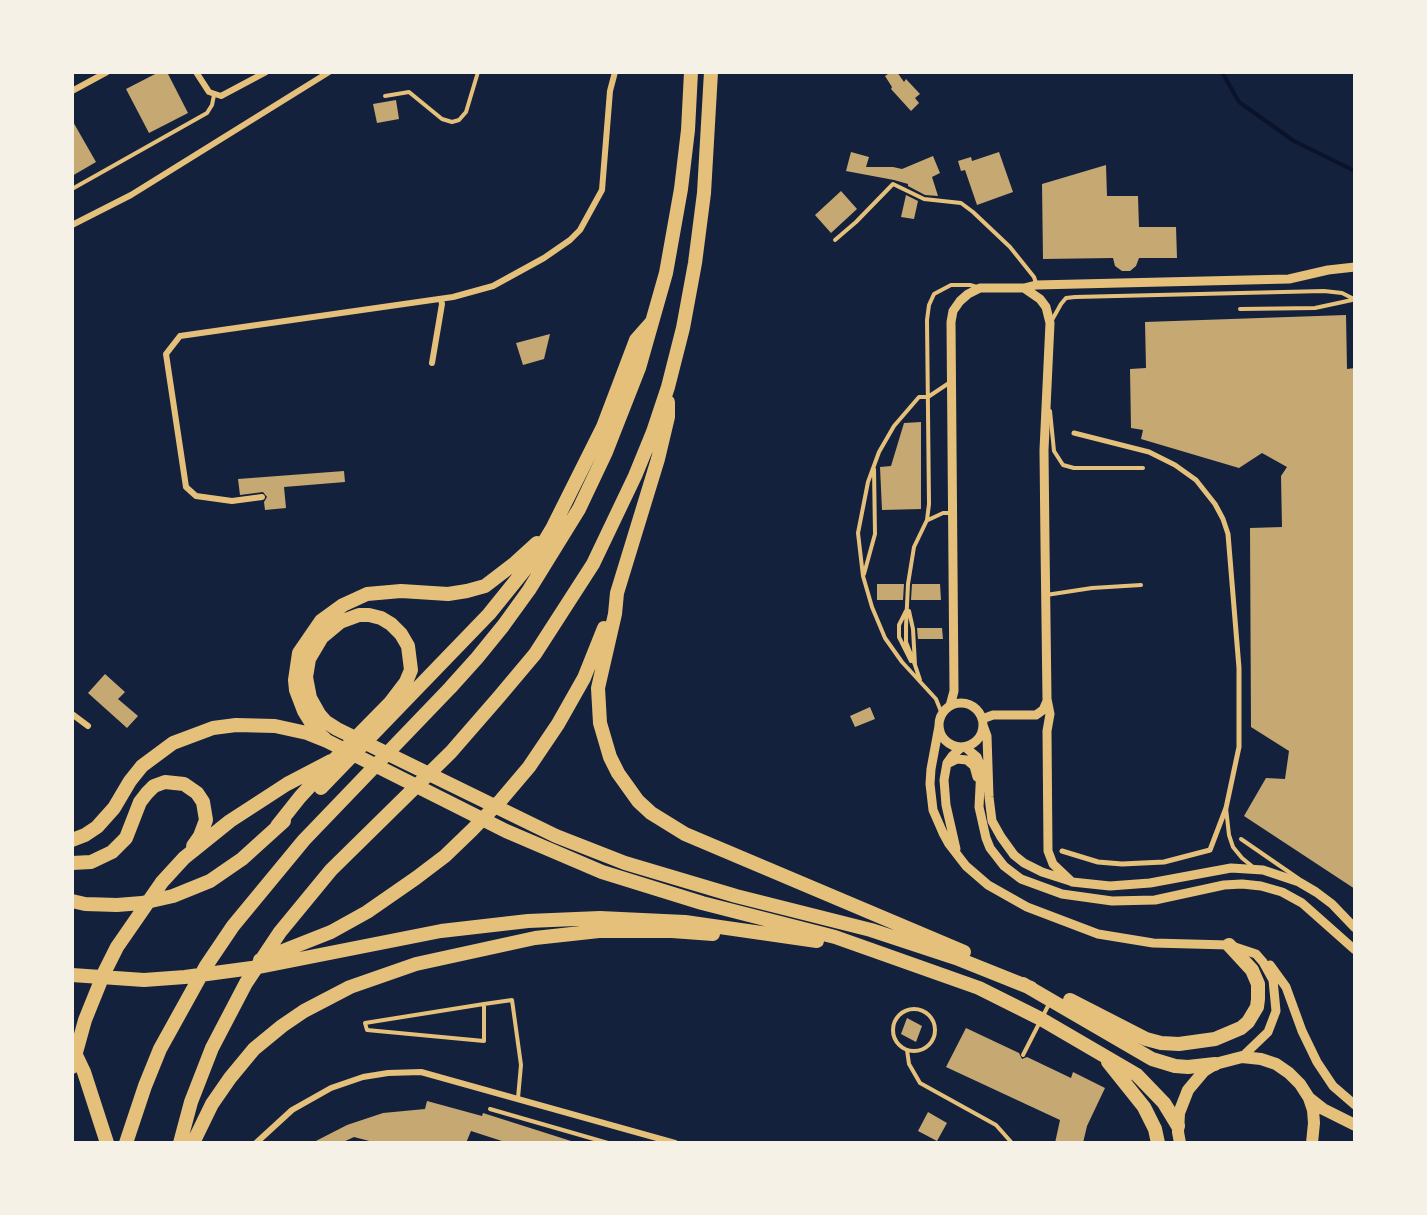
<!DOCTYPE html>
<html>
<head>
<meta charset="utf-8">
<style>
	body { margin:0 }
	#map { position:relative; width:1427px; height:1215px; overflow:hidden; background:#14213d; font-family:"Noto Sans",sans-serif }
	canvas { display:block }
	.frame { position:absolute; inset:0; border:74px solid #f6f1e7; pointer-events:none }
</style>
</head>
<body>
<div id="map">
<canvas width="1427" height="1215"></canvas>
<div class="frame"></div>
</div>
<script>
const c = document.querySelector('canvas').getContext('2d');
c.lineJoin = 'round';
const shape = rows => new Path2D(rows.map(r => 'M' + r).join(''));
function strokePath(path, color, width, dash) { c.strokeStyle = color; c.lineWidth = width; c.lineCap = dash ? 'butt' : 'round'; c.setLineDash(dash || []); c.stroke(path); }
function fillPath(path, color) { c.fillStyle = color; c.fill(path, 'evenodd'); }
strokePath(shape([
	[1222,72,1239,102,1294,141,1355,171]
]), '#0b132b', 4);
fillPath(shape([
	[159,72,167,72,188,113,149,133,126,89],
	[891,72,897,72,904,82,906,79,920,94,915,98,919,103,911,111,891,89,892,87,885,76],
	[396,100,399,119,377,123,373,104],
	[72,120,96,162,72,176],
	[851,152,869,157,866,167,893,167,902,169,933,156,940,173,932,177,938,196,925,195,908,186,908,184,894,180,846,171],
	[999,152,1013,192,977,205,965,170,961,171,958,161,971,157,972,161],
	[1106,165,1107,196,1138,196,1139,227,1176,227,1177,258,1139,258,1136,266,1130,271,1122,271,1115,266,1113,258,1043,259,1042,184],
	[841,191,857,209,831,233,815,215],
	[906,195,918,201,914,219,901,217],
	[1346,315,1347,369,1355,368,1355,889,1244,816,1266,778,1285,779,1289,751,1251,727,1250,528,1282,527,1281,476,1287,467,1262,453,1239,468,1141,439,1143,430,1131,428,1130,369,1146,368,1145,322],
	[550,334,544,359,523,365,516,343],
	[921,422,921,509,882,510,880,467,891,466,904,423],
	[344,471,345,482,284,487,286,508,265,510,264,502,267,497,263,492,240,495,238,479],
	[877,584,904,584,903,600,877,600],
	[912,584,940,584,941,600,911,600],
	[917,628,942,628,943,639,918,639],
	[105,674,125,692,118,699,138,716,127,728,88,693],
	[870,707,875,719,855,727,850,716],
	[907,1018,922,1026,916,1042,901,1034],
	[966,1028,1019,1053,1022,1059,1027,1057,1071,1078,1073,1072,1105,1088,1087,1126,1083,1143,1055,1143,1060,1120,946,1067],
	[427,1101,482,1116,483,1113,571,1141,571,1143,508,1143,471,1131,466,1143,377,1143,354,1137,341,1143,312,1143,347,1125,383,1113,425,1109],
	[928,1112,947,1123,937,1141,918,1131]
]), '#c6a872');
strokePath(shape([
	[385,96,409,92,442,119,452,122,459,120,466,112,478,72],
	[72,189,207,113,212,105,214,95],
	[835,240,856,222,893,184,924,199,961,203,973,212,1010,247,1034,277,1036,283],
	[1240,309,1315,308,1352,300],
	[1052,320,1061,304,1066,298,1075,297,1324,291,1342,293,1354,299],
	[1050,411,1054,451,1063,465,1074,468,1143,468],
	[928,520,943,513,952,513],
	[864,574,875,534,874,469],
	[1046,595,1092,588,1141,585],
	[906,611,899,625,899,637,911,661],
	[909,611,913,629,915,665,920,680],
	[915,665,906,642,906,626,908,584,914,547,927,520,929,504,927,320,929,305,934,294,951,285,970,285,977,287],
	[942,714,936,699,902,662,885,638,872,607,863,576,858,533,868,482,879,452,894,426,919,397,928,397,949,383],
	[1226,808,1229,835,1233,847,1242,858,1253,867],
	[1241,839,1299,879],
	[484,1004,484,1041,367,1030,365,1023,484,1004,512,1000,521,1065,518,1098],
	'893 1030a21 21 0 1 1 42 0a21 21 0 1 1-42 0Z',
	[907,1050,909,1064,920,1083,996,1125,1012,1143],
	[1023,1055,1050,1002],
	[490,1109,608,1143]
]), '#e5c07b', 4);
strokePath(shape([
	[1062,851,1098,862,1122,864,1164,862,1210,850,1226,808,1239,747,1239,668,1228,534,1223,519,1215,504,1196,480,1175,465,1149,452,1074,433]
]), '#e5c07b', 5);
strokePath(shape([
	[196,72,209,92,221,96,266,72],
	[72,91,107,72],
	[72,225,131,195,329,72],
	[432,363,442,304,441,299],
	[262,497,232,501,196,496,186,487,166,354,180,336,453,297,493,286,544,258,570,240,580,230,602,190,610,91,615,72],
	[72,714,88,726],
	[256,1143,292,1110,331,1088,363,1077,388,1073,421,1072,675,1143]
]), '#e5c07b', 6);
strokePath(shape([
	[1024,288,1040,299,1046,307,1050,323,1044,450,1045,544,1047,699,1050,714,1047,731,1048,851,1053,864,1072,882,1110,886,1150,883,1231,868,1263,870,1299,882,1316,892,1332,904,1355,928],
	'939 725a22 22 0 1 1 44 0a22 22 0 1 1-44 0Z',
	[950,706,954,691,951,322,953,311,960,301,968,294,980,288,1024,288,1036,285,1289,279,1328,270,1355,267],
	[982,719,993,715,1036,715,1043,710,1047,701],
	[983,725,987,736,989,797,992,821,1001,837,1014,855,1024,863,1042,872,1070,881],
	[939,726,931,769,930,784,933,810,943,833,949,844,966,866,988,885,1027,907,1098,934,1153,943,1229,945,1256,954,1263,962,1273,980,1276,1011,1268,1032,1242,1057],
	[965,747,977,757,981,767,979,807,986,838,990,848,1004,866,1021,879,1062,894,1112,901,1155,900,1224,885,1242,884,1261,886,1282,892,1302,903,1355,950],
	[949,763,957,759,967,760,974,766,977,777],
	[956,849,946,805,944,780,947,763,952,756,962,747],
	[1270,965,1286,987,1302,1031,1317,1062,1333,1086,1355,1105]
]), '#e5c07b', 9);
strokePath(shape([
	[1309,1098,1323,1109,1355,1125],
	[1180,1143,1178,1132,1179,1113,1188,1090,1204,1071,1215,1064,1242,1057,1261,1059,1276,1064,1289,1073,1300,1084,1309,1098,1313,1110,1314,1123,1312,1143]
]), '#e5c07b', 12);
strokePath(shape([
	[668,402,668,417,658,459,617,593,615,614,598,688,600,723,610,757,618,773,638,801,651,813,685,834,964,952],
	[325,739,317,732,304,711,296,690,295,680,299,653,321,621,343,605,367,594,401,591,448,594,467,591,485,586,515,563,537,543],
	[321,788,489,614,535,557,553,527,603,427,636,340,651,323],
	[277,826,300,797,335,759,390,703,406,682,411,670,408,646,401,634,391,624,381,618,369,615,359,615,340,622,322,637,309,659,306,677,310,698,319,714,326,722,337,729,515,816,556,836,625,863,736,896,871,930,956,958,1031,988],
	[72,840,85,835,97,827,114,808,130,781,142,766,173,743,213,728,236,725,275,726,307,733,327,741,506,831,602,872,702,903,835,937,979,988,1041,1019,1137,1075,1164,1103,1178,1126],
	[72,863,91,862,112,852,126,838,140,802,147,793,154,786,165,782,184,784,197,793,203,802,206,820,200,836,193,846],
	[72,901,85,904,117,905,142,903,173,896,210,881,242,859,284,821],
	[260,960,331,932,367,912,416,878,445,856,472,830,501,800,529,767,558,724,584,678,604,628],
	[72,975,144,980,185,977,259,967,441,931,528,921,600,918,685,922,817,941],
	[1023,984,1152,1059,1175,1066,1188,1067,1215,1064],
	[1070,1000,1146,1039,1161,1043,1179,1044,1215,1039,1241,1028,1248,1022,1257,1007,1258,999,1258,984,1252,970,1229,945],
	[74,1051,84,1072,107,1143],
	[1108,1062,1144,1107,1155,1129,1158,1143],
	[72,1067,85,1020,104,973,117,947,162,882,184,858,230,821,287,784,331,761],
	[126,1143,145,1086,160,1049,206,966,233,926,304,840,450,688,477,658,503,626,529,590,579,509,606,452,639,368,666,273,681,189,688,130,691,72],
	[180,1143,191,1102,212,1048,246,983,280,932,331,870,451,752,498,698,535,654,593,564,635,476,653,432,668,387,683,328,695,263,704,193,711,72],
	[193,1143,212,1104,230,1078,254,1049,282,1026,304,1011,350,987,416,964,535,938,599,931,672,931,713,934]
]), '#e5c07b', 14);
</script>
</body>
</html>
